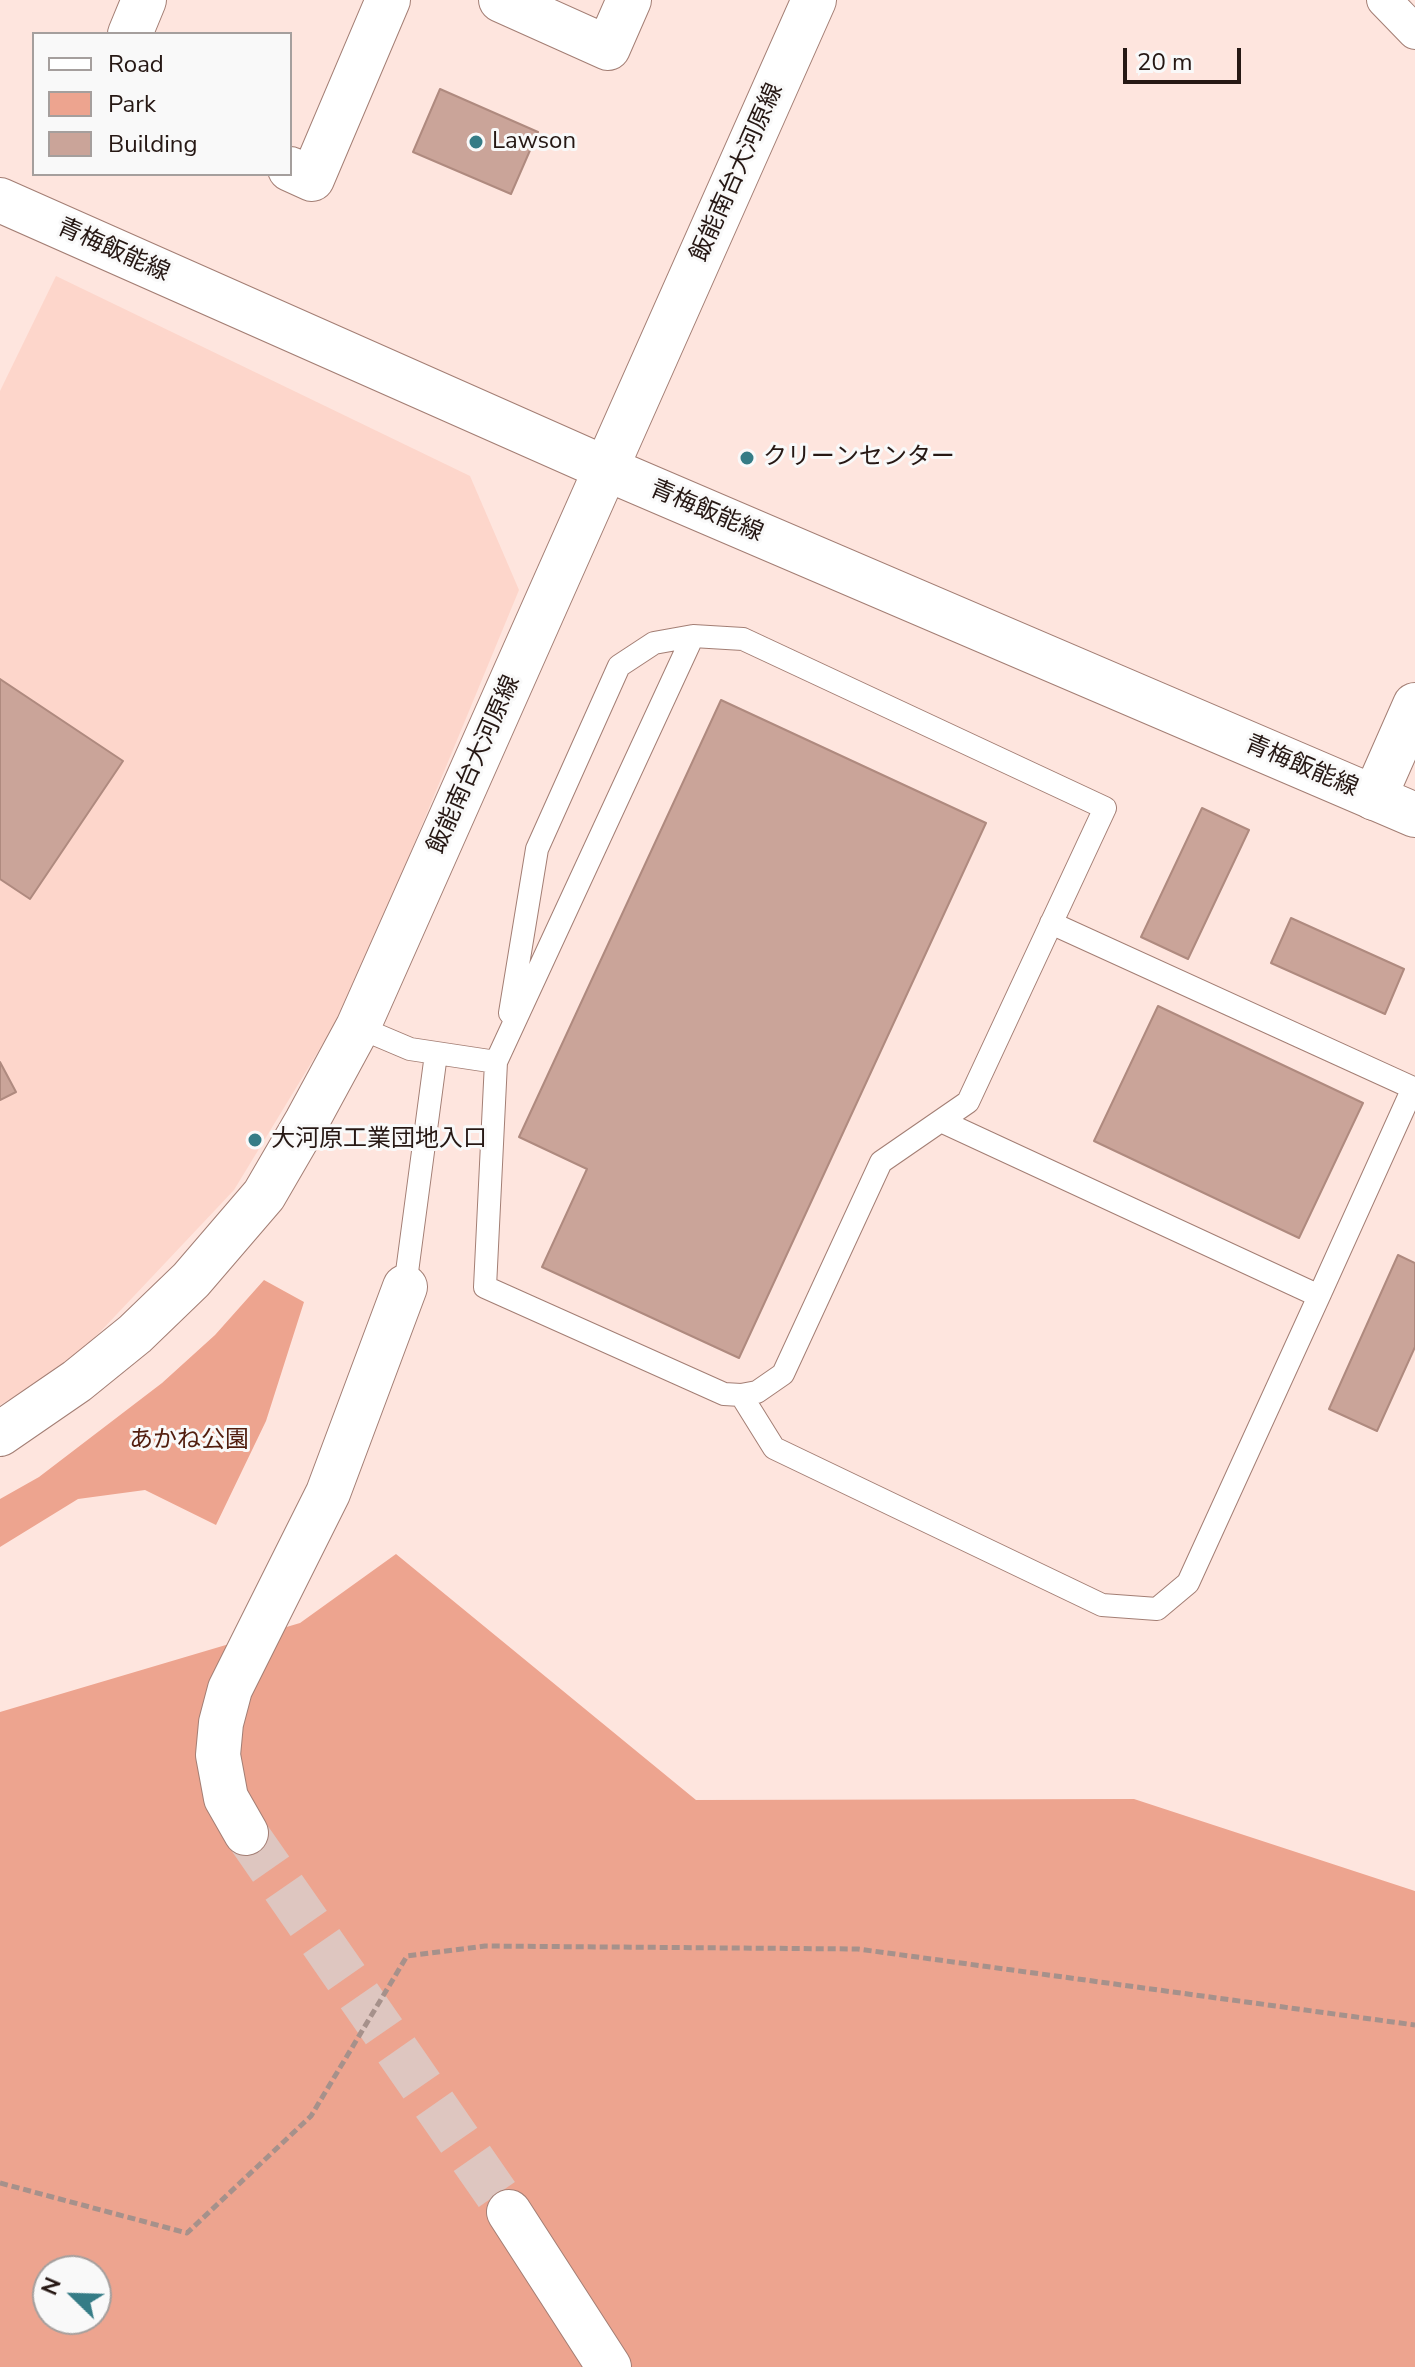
<!DOCTYPE html>
<html>
<head>
<meta charset="utf-8">
<style>
	body { margin:0 }
	#map { position:relative; width:1415px; height:2367px; overflow:hidden; background:#fee5de; font-family:"Nunito Sans",sans-serif }
	canvas { display:block }
	.legend { position:absolute; left:32px; top:32px; width:260px; height:144px; box-sizing:border-box; background:#f9f9f9; border:2px solid #a59f9d; margin:0; padding:10px 14px; list-style:none; font-size:24px; color:#261814 }
	.legend li { display:flex; align-items:center; gap:16px; height:40px }
	.legend b { width:40px; border:2px solid #a59f9d }
	.north { position:absolute; left:32px; top:2255px; width:80px; height:80px; box-sizing:border-box; background:#f9f9f9; border:2px solid #a59f9d; border-radius:50%; rotate:293deg; font-size:22px; font-weight:700; line-height:32px; text-align:center; color:#261814 }
	.north::after { content:''; display:block; margin:auto; width:28px; height:36px; background:#357c86; clip-path:polygon(50% 0,100% 100%,50% 72%,0 100%) }
	.scale { position:absolute; left:1123px; top:48px; width:118px; height:36px; box-sizing:border-box; border:4px solid #261814; border-top:0; padding-left:10px; font-size:24px; line-height:28px; white-space:nowrap; color:#261814; -webkit-text-stroke:6px #f9f9f9; paint-order:stroke }
</style>
</head>
<body>
<div id="map">
<canvas width="1415" height="2367"></canvas>
<ul class="legend">
<li><b style="height:10px;background:#fff"></b>Road</li>
<li><b style="height:22px;background:#eda48f"></b>Park</li>
<li><b style="height:22px;background:#caa499"></b>Building</li>
</ul>
<div class="north">N</div>
<div class="scale">20 m</div>
</div>
<script>
const c = document.querySelector('canvas').getContext('2d');
c.lineJoin = 'round';
function fillPath(path, color) { c.fillStyle = color; c.fill(path, 'evenodd'); }
const shape = rows => new Path2D(rows.map(r => 'M' + r).join(''));
function strokePath(path, color, width, dash) { c.strokeStyle = color; c.lineWidth = width; c.lineCap = dash ? 'butt' : 'round'; c.setLineDash(dash || []); c.stroke(path); }
function drawText(font, color, halo, rows, align = 'center') {
  c.font = font + ' "Nunito Sans","Noto Sans JP",sans-serif'; c.lineWidth = 6; c.setLineDash([]); c.textBaseline = 'middle'; c.strokeStyle = halo; c.fillStyle = color; for (const [text, x, y, turn = 0] of rows) {
    c.save(); c.translate(x, y); c.rotate((+turn || 0) * Math.PI / 180); c.textAlign = isNaN(turn) ? turn : align; if (halo) c.strokeText(text, 0, 0); c.fillText(text, 0, 0); c.restore();
  }
}
fillPath(shape([
	[56,276,470,476,519,590,350,999,234,1190,67,1367,0,1405,0,391]
]), '#fdd6cb');
fillPath(shape([
	[264,1280,304,1302,266,1421,216,1525,145,1490,78,1499,0,1547,0,1499,39,1477,162,1383,215,1335],
	[396,1554,696,1800,1134,1799,1415,1891,1415,2367,0,2367,0,1712,300,1623],
	[48,2271,96,2271,96,2319,48,2319]
]), '#eda48f');
const building = shape([
	[440,89,538,132,511,194,413,152,440,89],
	[0,679,123,761,30,899,0,879,0,679],
	[721,700,986,823,739,1358,542,1267,587,1169,519,1137,721,700],
	[1202,808,1249,830,1188,959,1141,937,1202,808],
	[1291,918,1404,969,1385,1014,1271,963,1291,918],
	[1158,1006,1363,1103,1299,1238,1094,1141,1158,1006],
	[0,1062,16,1092,0,1100,0,1062],
	[1398,1255,1415,1263,1415,1347,1377,1431,1329,1409,1398,1255]
]);
fillPath(building, '#caa499');
strokePath(building, '#af8a7f', 2);
strokePath(shape([
	[246,1833,509,2212]
]), '#dec6c0', 44, [44, 22]);
const service = shape([
	[693,636,743,639,1105,808,968,1102,881,1162,783,1374,757,1392,741,1395,724,1394,485,1287,496,1062,693,636],
	[510,1013,537,849,619,666,654,643,693,636],
	[358,1027,410,1049,496,1062],
	[941,1121,1319,1296,1413,1088,1051,923],
	[405,1287,436,1054],
	[741,1395,774,1448,1102,1605,1157,1609,1188,1583,1319,1296]
]);
const pedestrian = shape([
	[1384,0,1415,32]
]);
const minor = shape([
	[501,0,608,48,629,0],
	[130,34,144,0],
	[290,169,312,179,388,0],
	[1374,798,1415,705],
	[246,1833,226,1798,218,1755,221,1723,230,1689,328,1493,405,1287],
	[509,2212,609,2367]
]);
const tertiary = shape([
	[0,1434,77,1381,135,1334,191,1280,264,1195,307,1121,358,1027,814,0]
]);
const primary = shape([
	[0,200,607,469,1415,815]
]);
strokePath(service, '#a37e74', 24);
strokePath(pedestrian, '#a37e74', 36);
strokePath(minor, '#a37e74', 46);
strokePath(tertiary, '#a37e74', 46);
strokePath(primary, '#a37e74', 46);
strokePath(shape([
	[0,2183,187,2233,311,2116,407,1956,485,1946,858,1949,1415,2025]
]), '#a6918b', 5, [8, 4]);
strokePath(service, '#fff', 22);
strokePath(pedestrian, '#fff', 34);
strokePath(minor, '#fff', 44);
strokePath(tertiary, '#fff', 44);
strokePath(primary, '#fff', 44);
for (const [x, y, r, color] of [
	[476,142,8,"#357c86"],
	[747,458,8,"#357c86"],
	[255,1140,8,"#357c86"]
]) { const dot = new Path2D(); dot.arc(x, y, r, 0, 2 * Math.PI); c.fillStyle = color; c.fill(dot); strokePath(dot, '#f9f9f9', 3); }
drawText('24px', '#261814', '#f9f9f9', [
	["Lawson",492,142],
	["クリーンセンター",763,458],
	["大河原工業団地入口",271,1140]
], 'left');
drawText('24px', '#261814', '#f9f9f9', [
	["飯能南台大河原線",738,173,-66],
	["青梅飯能線",113,251,24],
	["青梅飯能線",706,512,23],
	["飯能南台大河原線",475,765,-66],
	["青梅飯能線",1301,767,23]
]);
drawText('24px', '#511d0e', '#f9f9f9', [
	["あかね公園",189,1441]
]);
</script>
</body>
</html>
